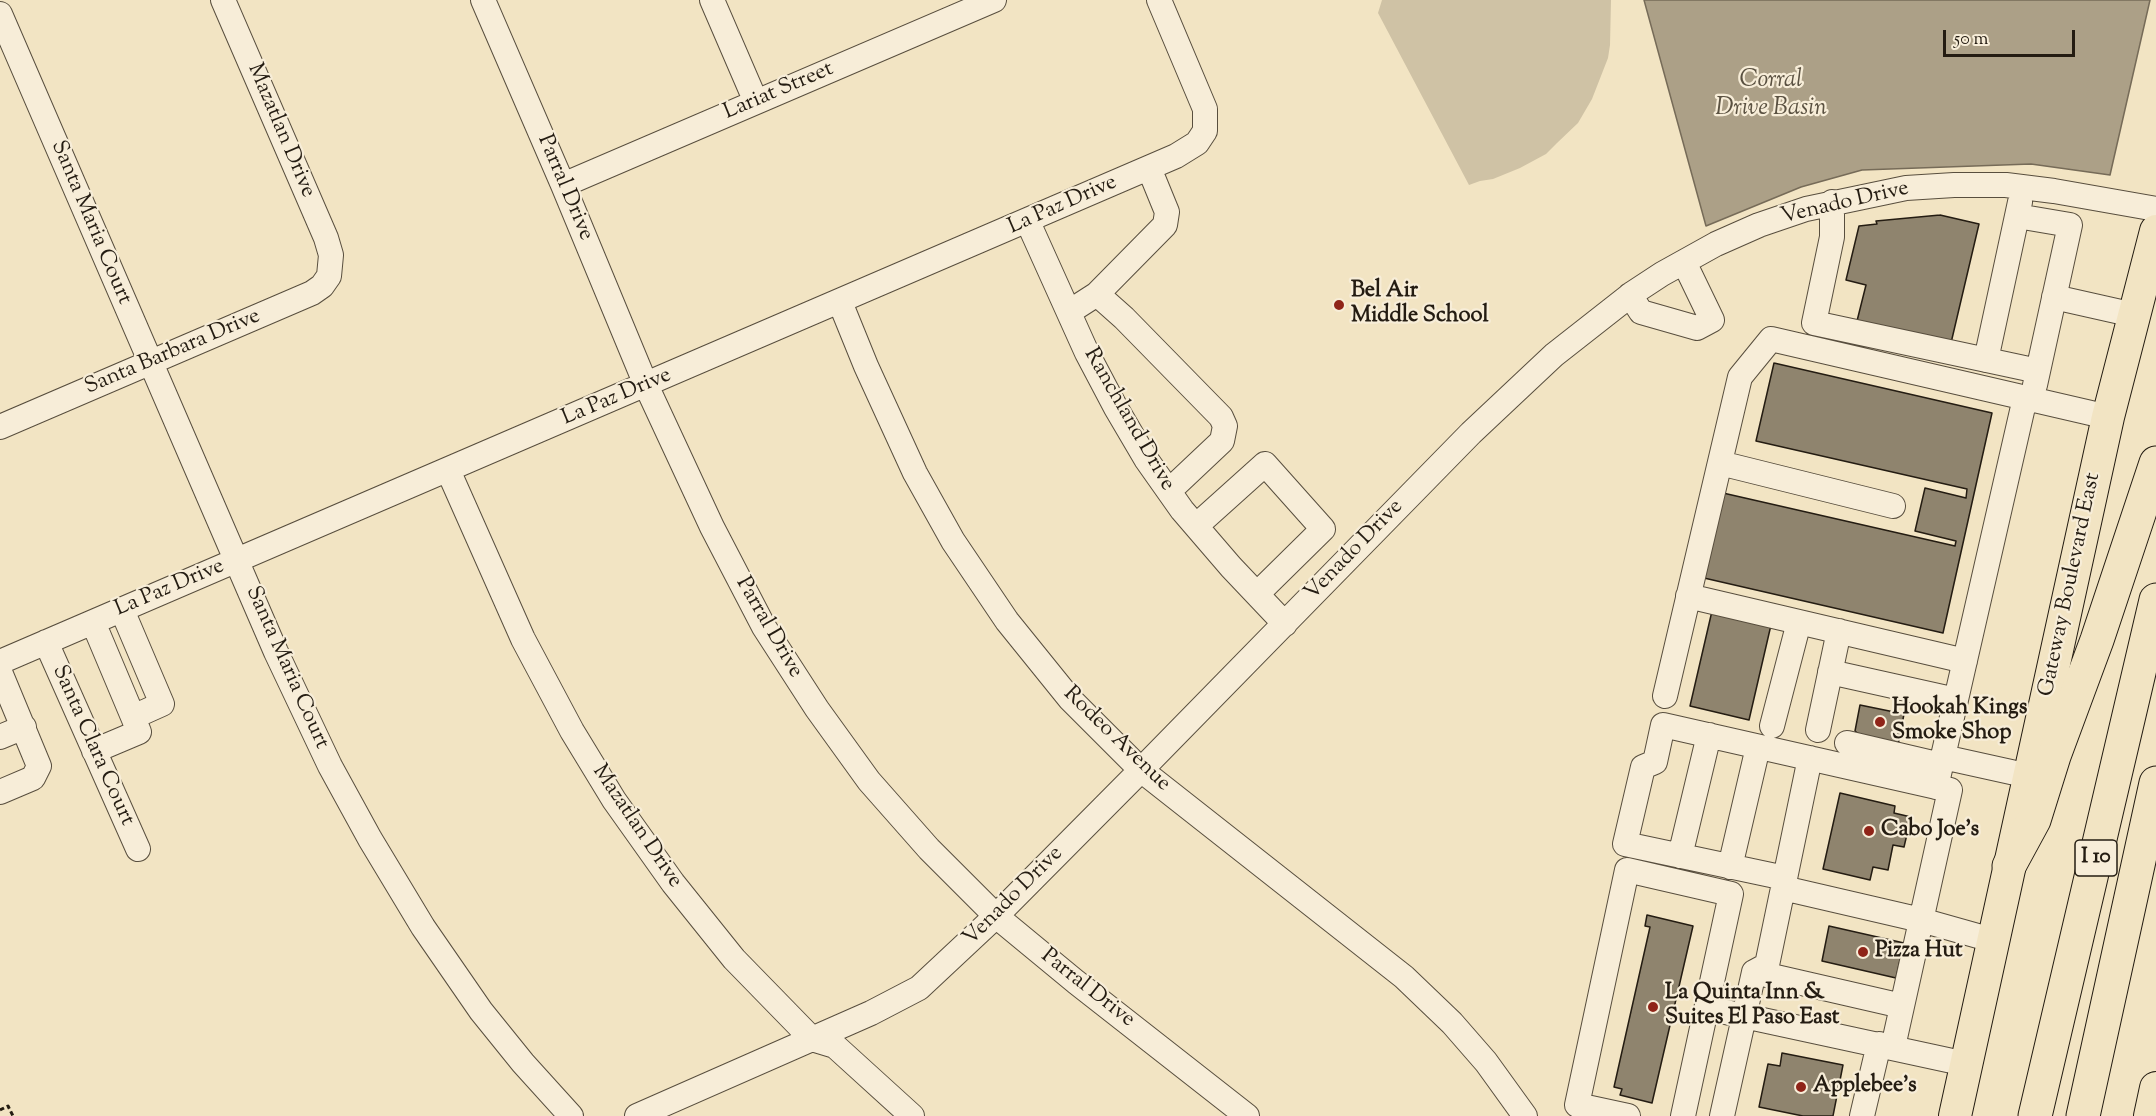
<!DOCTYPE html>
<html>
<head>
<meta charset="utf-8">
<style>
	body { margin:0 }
	#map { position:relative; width:2156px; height:1116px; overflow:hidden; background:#f2e4c3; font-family:"Sorts Mill Goudy",serif }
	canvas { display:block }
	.scale { position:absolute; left:1943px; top:30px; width:132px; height:27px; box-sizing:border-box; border:3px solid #241c12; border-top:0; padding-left:8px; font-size:18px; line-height:21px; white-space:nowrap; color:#241c12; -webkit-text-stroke:4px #f7edd8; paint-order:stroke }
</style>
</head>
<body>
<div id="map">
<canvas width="2156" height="1116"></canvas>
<div class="scale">50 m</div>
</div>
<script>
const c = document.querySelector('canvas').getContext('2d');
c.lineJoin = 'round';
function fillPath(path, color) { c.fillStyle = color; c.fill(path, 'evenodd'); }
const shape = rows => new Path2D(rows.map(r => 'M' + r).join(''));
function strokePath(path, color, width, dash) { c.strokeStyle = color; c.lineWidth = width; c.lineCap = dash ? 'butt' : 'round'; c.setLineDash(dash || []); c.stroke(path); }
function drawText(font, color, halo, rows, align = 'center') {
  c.font = font + ' "Sorts Mill Goudy",serif'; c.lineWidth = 4.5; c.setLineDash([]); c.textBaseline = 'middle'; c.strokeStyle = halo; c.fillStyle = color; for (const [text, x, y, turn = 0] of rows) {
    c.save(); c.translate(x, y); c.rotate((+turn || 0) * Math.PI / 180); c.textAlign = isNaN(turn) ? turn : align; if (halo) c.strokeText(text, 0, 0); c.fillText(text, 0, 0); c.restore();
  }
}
fillPath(shape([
	[1382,0,1611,0,1610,45,1608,58,1592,99,1578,123,1557,143,1546,154,1520,168,1493,179,1480,181,1469,185,1378,13]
]), '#cfc2a5');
const water = shape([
	[1644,0,2150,0,2110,175,2031,164,1862,170,1801,187,1706,226,1644,0]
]);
fillPath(water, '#aca087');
strokePath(water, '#766b58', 1.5);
const building = shape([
	[1940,215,1979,224,1951,343,1857,321,1866,285,1846,280,1859,226,1877,224,1876,221,1940,215],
	[1774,363,1992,413,1943,633,1704,578,1723,493,1955,546,1956,541,1915,531,1925,488,1966,498,1967,489,1756,441,1774,363],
	[1712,611,1771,625,1749,720,1690,706,1712,611],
	[1860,705,1904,714,1898,745,1862,737,1855,731,1860,705],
	[1840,793,1895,806,1894,813,1911,817,1904,847,1893,845,1888,870,1873,867,1870,880,1823,869,1840,793],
	[1647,915,1693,926,1652,1103,1620,1095,1622,1089,1614,1087,1650,927,1645,926,1647,915],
	[1829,926,1904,943,1896,978,1822,961,1829,926],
	[1782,1053,1843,1065,1833,1116,1803,1116,1759,1107,1768,1064,1780,1066,1782,1053]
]);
fillPath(building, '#8f846e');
strokePath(building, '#241c12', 1.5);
const minor = shape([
	[483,0,563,185,646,385,712,527,764,627,817,709,869,781,929,849,996,916,1076,982,1247,1116],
	[712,0,756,102],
	[0,14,276,652,330,766,370,839,423,927,481,1011,523,1063,571,1116],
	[563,185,994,0],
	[1832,202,1832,237,1814,323,2038,371],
	[2017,216,2070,225,2035,385],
	[1028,222,1087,353,1116,408,1146,459,1182,510,1231,567,1285,624],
	[1097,294,1165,225,1167,212,1149,168],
	[1630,295,1641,312,1697,328,1712,320,1684,262],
	[2054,297,2134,315],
	[840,302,866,366,915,473,953,541,1007,621,1070,699,1141,770,1404,977,1452,1023,1486,1062,1525,1116],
	[1069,312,1097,294,1124,318,1221,417,1225,426,1222,441,1169,491],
	[1986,360,2020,202],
	[0,427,312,293,322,286,329,276,331,255,326,238,223,0],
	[1720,463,1893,506],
	[448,470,523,639,572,731,614,800,673,883,734,959,812,1039,835,1046,912,1116],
	[1196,526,1265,464,1323,529,1257,594],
	[1688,596,1965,661],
	[93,622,133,717,162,704,122,610],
	[46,642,138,849],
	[0,662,1176,156,1197,143,1205,131,1205,109,1159,0],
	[0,672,39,766,33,778,0,792],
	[1830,672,1956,700],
	[1665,696,1740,377,1771,339,2108,417],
	[1772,726,1799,622],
	[1818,730,1839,631],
	[0,737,24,727],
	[1847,743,1941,765],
	[94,751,139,732,133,717],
	[1943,757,2029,776],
	[1936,787,2025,398],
	[1680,856,1709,735],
	[1730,867,1758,747],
	[1785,878,1625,844,1643,767,1655,762,1663,725,1950,790,1893,1047],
	[1783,888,1921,920,1992,940],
	[1754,972,1902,1006],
	[1707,1008,1966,1064],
	[637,1116,871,1013,919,988,996,916,1141,770,1471,433,1554,355,1633,293,1662,274,1716,244,1759,225,1806,209,1906,188,1954,185,2006,185,2054,191,2156,209],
	[1628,1116,1577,1105,1627,870,1731,894,1683,1116],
	[1722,1116,1754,972,1767,965,1810,758],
	[1862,1116,1879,1044]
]);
const major = shape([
	[1955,1116,2108,417,2156,231],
	[2150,1116,2156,1088]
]);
const highway = shape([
	[2009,866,2034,820,2054,756,2097,640,2156,463],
	[2035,1116,2156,600],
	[2083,1116,2156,783]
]);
strokePath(minor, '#584e3e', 26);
strokePath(major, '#241c12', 34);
strokePath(highway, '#241c12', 35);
strokePath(shape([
	[0,1110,8,1106,13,1116]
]), '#241c12', 3, [4.5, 3]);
strokePath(minor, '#f7edd8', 24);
strokePath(major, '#f2e4c3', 32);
strokePath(highway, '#f2e4c3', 33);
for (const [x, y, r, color] of [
	[1339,305,6,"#8f2418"],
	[1880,722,6,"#8f2418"],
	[1869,831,6,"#8f2418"],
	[1863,952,6,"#8f2418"],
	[1653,1007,6,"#8f2418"],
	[1801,1087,6,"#8f2418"]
]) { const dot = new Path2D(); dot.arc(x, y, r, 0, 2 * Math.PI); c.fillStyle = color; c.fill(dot); strokePath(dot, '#f7edd8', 2); }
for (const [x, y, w] of [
	[2096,858,42]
]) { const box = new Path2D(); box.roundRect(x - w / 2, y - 18, w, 36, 4.5); c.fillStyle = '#f7edd8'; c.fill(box); strokePath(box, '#241c12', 1.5); }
drawText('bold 21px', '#241c12', null, [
	["I 10",2096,858]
]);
drawText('22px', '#241c12', '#f7edd8', [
	["Lariat Street",779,92,-23],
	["Mazatlan Drive",280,131,67],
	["Parral Drive",564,188,67],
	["Venado Drive",1845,204,-13],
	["La Paz Drive",1063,206,-24],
	["Santa Maria Court",90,223,67],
	["Santa Barbara Drive",173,353,-23],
	["La Paz Drive",617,398,-23],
	["Ranchland Drive",1128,420,60],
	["Venado Drive",1355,551,-46],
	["Gateway Boulevard East",2071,585,-78],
	["La Paz Drive",170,589,-23],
	["Parral Drive",768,628,60],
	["Santa Maria Court",286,668,66],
	["Rodeo Avenue",1116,740,44],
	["Santa Clara Court",92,746,66],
	["Mazatlan Drive",636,827,56],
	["Venado Drive",1014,897,-45],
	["Parral Drive",1087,989,38]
]);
drawText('bold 22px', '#241c12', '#f7edd8', [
	["Bel Air",1351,292],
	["Middle School",1351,317],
	["Hookah Kings",1892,709],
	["Smoke Shop",1892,734],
	["Cabo Joe's",1881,831],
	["Pizza Hut",1875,952],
	["La Quinta Inn &",1665,994],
	["Suites El Paso East",1665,1019],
	["Applebee's",1813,1087]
], 'left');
drawText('italic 24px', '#5a5141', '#f7edd8', [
	["Corral",1771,82],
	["Drive Basin",1771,110]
]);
</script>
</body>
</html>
